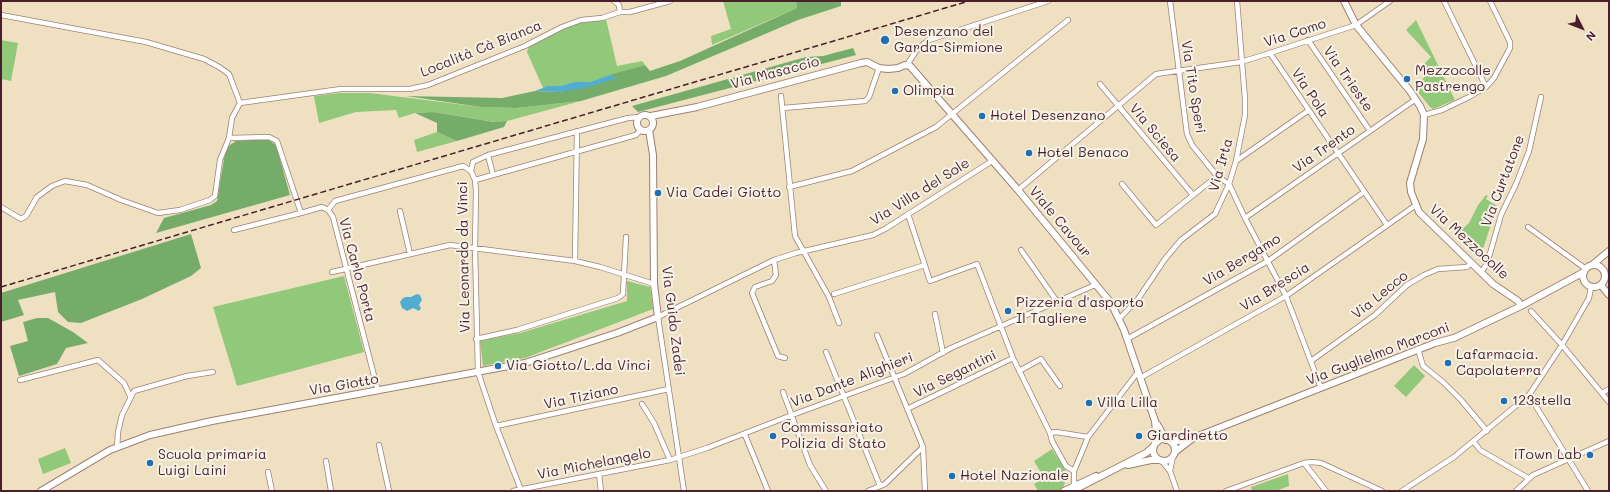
<!DOCTYPE html>
<html>
<head>
<meta charset="utf-8">
<style>
	body { margin:0 }
	#map { position:relative; width:1610px; height:492px; overflow:hidden; background:#f0e0c2; font-family:Mali,sans-serif }
	canvas { display:block }
	.frame { position:absolute; inset:0; border:2px solid #4a1f2b; pointer-events:none }
	.north { position:absolute; left:1562px; top:8px; width:40px; height:40px; -webkit-text-stroke:3px #f7f3e8; paint-order:stroke; rotate:132deg; font-size:11px; font-weight:700; line-height:16px; text-align:center; color:#4a1f2b }
	.north::after { content:''; display:block; margin:auto; width:14px; height:18px; background:#4a1f2b; clip-path:polygon(50% 0,100% 100%,50% 72%,0 100%) }
</style>
</head>
<body>
<div id="map">
<canvas width="1610" height="492"></canvas>
<div class="frame"></div>
<div class="north">N</div>
</div>
<script>
const c = document.querySelector('canvas').getContext('2d');
c.lineJoin = 'round';
function fillPath(path, color) { c.fillStyle = color; c.fill(path, 'evenodd'); }
const shape = rows => new Path2D(rows.map(r => 'M' + r).join(''));
function strokePath(path, color, width, dash) { c.strokeStyle = color; c.lineWidth = width; c.lineCap = dash ? 'butt' : 'round'; c.setLineDash(dash || []); c.stroke(path); }
function drawText(font, color, halo, rows, align = 'center') {
  c.font = font + ' Mali,sans-serif'; c.lineWidth = 4; c.setLineDash([]); c.textBaseline = 'middle'; c.strokeStyle = halo; c.fillStyle = color; for (const [text, x, y, turn = 0] of rows) {
    c.save(); c.translate(x, y); c.rotate((+turn || 0) * Math.PI / 180); c.textAlign = isNaN(turn) ? turn : align; if (halo) c.strokeText(text, 0, 0); c.fillText(text, 0, 0); c.restore();
  }
}
fillPath(shape([
	[723,1,796,1,797,8,712,45,711,36,731,29],
	[606,19,617,66,642,61,645,65,590,82,574,82,560,86,543,88,527,52,529,46,558,31,580,23],
	[1416,20,1455,100,1433,109,1430,107,1414,87,1429,73,1423,65,1431,57,1406,30],
	[1,40,18,43,11,81,1,79],
	[340,93,370,93,481,107,516,108,581,101,507,121,495,122,433,112,415,113,399,118,396,110,356,112,319,123,314,96],
	[437,132,457,141,417,152,414,140],
	[1486,195,1488,196,1486,199,1497,206,1482,252,1486,254,1483,261,1456,235,1469,223,1478,205],
	[344,276,364,352,237,386,213,307],
	[627,281,650,287,653,309,525,358,483,366,480,341,520,333,627,301],
	[1414,365,1425,376,1406,397,1394,386],
	[65,448,71,463,43,474,38,459],
	[1052,449,1068,474,1063,488,1058,491,1038,491,1034,484,1044,478,1034,461],
	[1288,474,1289,486,1276,491,1252,491,1251,487]
]), '#92c87a');
fillPath(shape([
	[796,1,841,1,841,6,798,20,666,76,581,101,516,108,481,107,406,96,502,98,535,91,559,92,616,78,610,75,645,65,650,71,680,61,797,8],
	[853,48,856,55,638,112,632,106,806,57,823,56],
	[433,112,494,122,507,121,504,127,457,141,437,132,437,123,415,113],
	[267,139,276,145,290,195,156,233,164,218,211,205,217,201,225,153,230,145,236,141],
	[191,234,201,268,191,276,142,299,81,323,68,322,58,312,55,292,18,300,24,315,1,322,1,293],
	[37,318,48,318,73,332,88,343,66,348,57,364,19,376,10,346,28,341,23,322]
]), '#75ac6a');
fillPath(shape([
	[610,75,617,78,585,88,559,92,535,91,548,86,560,86,574,82,590,82],
	[417,294,420,295,422,300,419,305,421,308,419,311,413,308,407,311,402,308,400,302,403,298,406,297,411,297]
]), '#52add0');
const street = shape([
	[1170,1,1187,134,1192,145,1217,176,1229,184,1245,218,1286,296,1321,388],
	[1444,1,1486,87],
	[620,12,630,12,670,1],
	[1,15,146,42,204,59,219,67,229,74,240,103,232,118,229,138,220,160,215,196,210,200,180,210,158,213,121,200,87,185,65,181,52,186,37,197,26,216,21,219,1,207],
	[1308,40,1370,131],
	[1270,53,1387,225],
	[907,65,918,48,929,40,1048,1],
	[1100,84,1193,195],
	[781,96,795,236,829,297,839,323],
	[240,103,341,89,410,89,428,85,525,46,562,27,581,20,602,18,620,12,619,5,614,1],
	[783,108,865,101,869,97,879,68],
	[1424,115,1442,110,1469,97,1486,87,1494,78,1510,48,1510,42,1490,1],
	[229,138,269,137,277,141,301,213,322,207,328,210,333,217,378,391],
	[488,155,493,175],
	[1236,161,1309,110],
	[471,171,473,162,488,155,628,118,639,117],
	[475,180,636,135,641,130],
	[1122,184,1156,225,1217,176],
	[789,187,852,171,936,127,1068,20],
	[1018,190,1156,74,1241,62,1270,53,1356,25,1390,1],
	[328,210,335,201,463,166,471,171,475,180,476,191,475,248,478,372,496,426,521,490],
	[400,211,410,254],
	[908,214,930,281,977,264,1013,358,1050,433,1052,441,1066,466,1074,471],
	[1245,218,1416,99],
	[1528,227,1586,269],
	[234,230,301,213],
	[1021,250,1058,303],
	[774,260,776,275,772,281,755,287,752,293,778,356,785,358],
	[575,261,577,131],
	[332,272,450,245,575,261,600,267,654,284],
	[1481,272,1487,264,1501,215,1516,184,1529,151,1541,97],
	[834,294,925,265],
	[1531,311,1562,345,1609,402],
	[935,314,943,353],
	[1119,319,1138,299,1165,259,1181,240,1215,214,1229,184,1236,161,1245,115,1245,99,1237,1],
	[877,335,923,447,925,491],
	[476,339,517,330,618,298,623,294,626,237],
	[1127,339,1268,261,1364,192],
	[1418,349,1423,366,1443,382,1461,400,1487,431],
	[826,352,880,486],
	[1311,361,1375,315,1407,285,1424,275,1438,269,1467,267,1471,263],
	[1019,371,1041,359,1060,386],
	[1140,378,1286,296,1416,205],
	[20,380,98,360,124,383,130,396],
	[783,392,810,465,826,491],
	[1602,393,1609,389],
	[1529,395,1588,491],
	[642,404,654,423,670,460],
	[907,409,1013,358],
	[496,426,669,389],
	[1050,433,1056,432,1088,437],
	[745,435,768,491],
	[1474,442,1480,450,1528,478],
	[379,445,389,491],
	[117,448,118,432,122,415,134,391,187,376,213,372],
	[1161,460,1170,471,1177,491],
	[326,461,331,491],
	[1304,463,1326,491],
	[1170,471,1173,456],
	[268,472,272,491],
	[599,474,601,491],
	[1074,485,1074,471,1088,437,1138,372],
	[513,491,670,460,707,448,792,415,904,374,951,348,1095,285],
	[684,491,658,317,774,260,796,253,873,235,885,229,992,161],
	[868,491,885,484,923,447],
	[1226,491,1304,463,1312,462,1321,463,1382,491],
	[1402,491,1454,457,1529,395,1562,345,1589,298,1591,287],
	[1516,491,1533,475,1609,441]
]);
const secondary = shape([
	[1344,1,1356,25,1410,91,1420,106,1424,115,1423,139,1410,183,1411,192,1419,212,1493,284,1518,301,1521,306],
	'637 123a8 8 0 1 1 16 0a8 8 0 1 1-16 0Z',
	[651,116,697,107,861,63,867,62,879,68,888,69,898,68,905,65,910,66,1018,190,1111,303,1124,330,1155,421,1157,442],
	[1592,265,1609,251],
	'1583 276a11 11 0 1 1 22 0a11 11 0 1 1-22 0Z',
	[1601,285,1609,295],
	[1157,424,1166,440],
	'1153 450a11 11 0 1 1 22 0a11 11 0 1 1-22 0Z',
	[1171,442,1192,439],
	[1175,452,1193,438,1435,343,1454,338,1521,306,1584,272],
	[1128,465,1151,460,1160,460],
	[41,491,110,450,150,435,212,421,525,363,617,333,658,317,654,284,653,155,649,130],
	[1064,491,1096,476],
	[1072,491,1146,453,1154,446]
]);
strokePath(street, '#9d8076', 6);
strokePath(secondary, '#9d8076', 8);
strokePath(street, '#fff', 4.5);
strokePath(secondary, '#fff', 6);
strokePath(shape([
	[1,287,969,1]
]), '#4a1f2b', 1.5, [6, 3]);
for (const [x, y, r, color] of [
	[885,40,5,"#1f6fb2"],
	[1407,79,4,"#1f6fb2"],
	[895,91,4,"#1f6fb2"],
	[982,116,4,"#1f6fb2"],
	[1029,153,4,"#1f6fb2"],
	[658,193,4,"#1f6fb2"],
	[1008,311,4,"#1f6fb2"],
	[1448,363,4,"#1f6fb2"],
	[498,366,4,"#1f6fb2"],
	[1504,401,4,"#1f6fb2"],
	[1089,403,4,"#1f6fb2"],
	[773,436,4,"#1f6fb2"],
	[1139,436,4,"#1f6fb2"],
	[1590,455,4,"#1f6fb2"],
	[150,463,4,"#1f6fb2"],
	[952,476,4,"#1f6fb2"]
]) { const dot = new Path2D(); dot.arc(x, y, r, 0, 2 * Math.PI); c.fillStyle = color; c.fill(dot); strokePath(dot, '#f7f3e8', 1.5); }
drawText('14px', '#4a1f2b', '#f7f3e8', [
	["Desenzano del",894,32],
	["Garda-Sirmione",894,48],
	["Mezzocolle",1415,71],
	["Pastrengo",1415,87],
	["Olimpia",903,91],
	["Hotel Desenzano",990,116],
	["Hotel Benaco",1037,153],
	["Via Cadei Giotto",666,193],
	["Pizzeria d'asporto",1016,303],
	["Il Tagliere",1016,319],
	["Lafarmacia.",1456,355],
	["Capolaterra",1456,371],
	["Via Giotto/L.da Vinci",506,366],
	["123stella",1512,401],
	["Villa Lilla",1097,403],
	["Commissariato",781,428],
	["Polizia di Stato",781,444],
	["Giardinetto",1147,436],
	["Scuola primaria",158,455],
	["Luigi Laini",158,471],
	["iTown Lab",1582,455,"right"],
	["Hotel Nazionale",960,476]
], 'left');
drawText('14px', '#4a1f2b', '#f7f3e8', [
	["Via Como",1295,33,-18],
	["Località Cà Bianca",481,49,-22],
	["Via Masaccio",775,73,-15],
	["Via Trieste",1348,79,55],
	["Via Tito Speri",1193,87,81],
	["Via Pola",1310,93,56],
	["Via Sciesa",1155,133,50],
	["Via Trento",1324,149,-35],
	["Via Irta",1221,165,-74],
	["Via Curtatone",1503,181,-69],
	["Via Villa del Sole",920,192,-32],
	["Viale Cavour",1060,222,50],
	["Via Mezzocolle",1469,242,43],
	["Via Leonardo da Vinci",464,257,-91],
	["Via Bergamo",1242,260,-31],
	["Via Carlo Porta",357,270,75],
	["Via Brescia",1275,287,-32],
	["Via Lecco",1380,295,-39],
	["Via Guido Zadei",673,321,83],
	["Via Guglielmo Marconi",1378,354,-21],
	["Via Segantini",955,374,-26],
	["Via Dante Alighieri",852,380,-21],
	["Via Giotto",344,385,-10],
	["Via Tiziano",581,397,-12],
	["Via Michelangelo",594,464,-11]
]);
</script>
</body>
</html>
